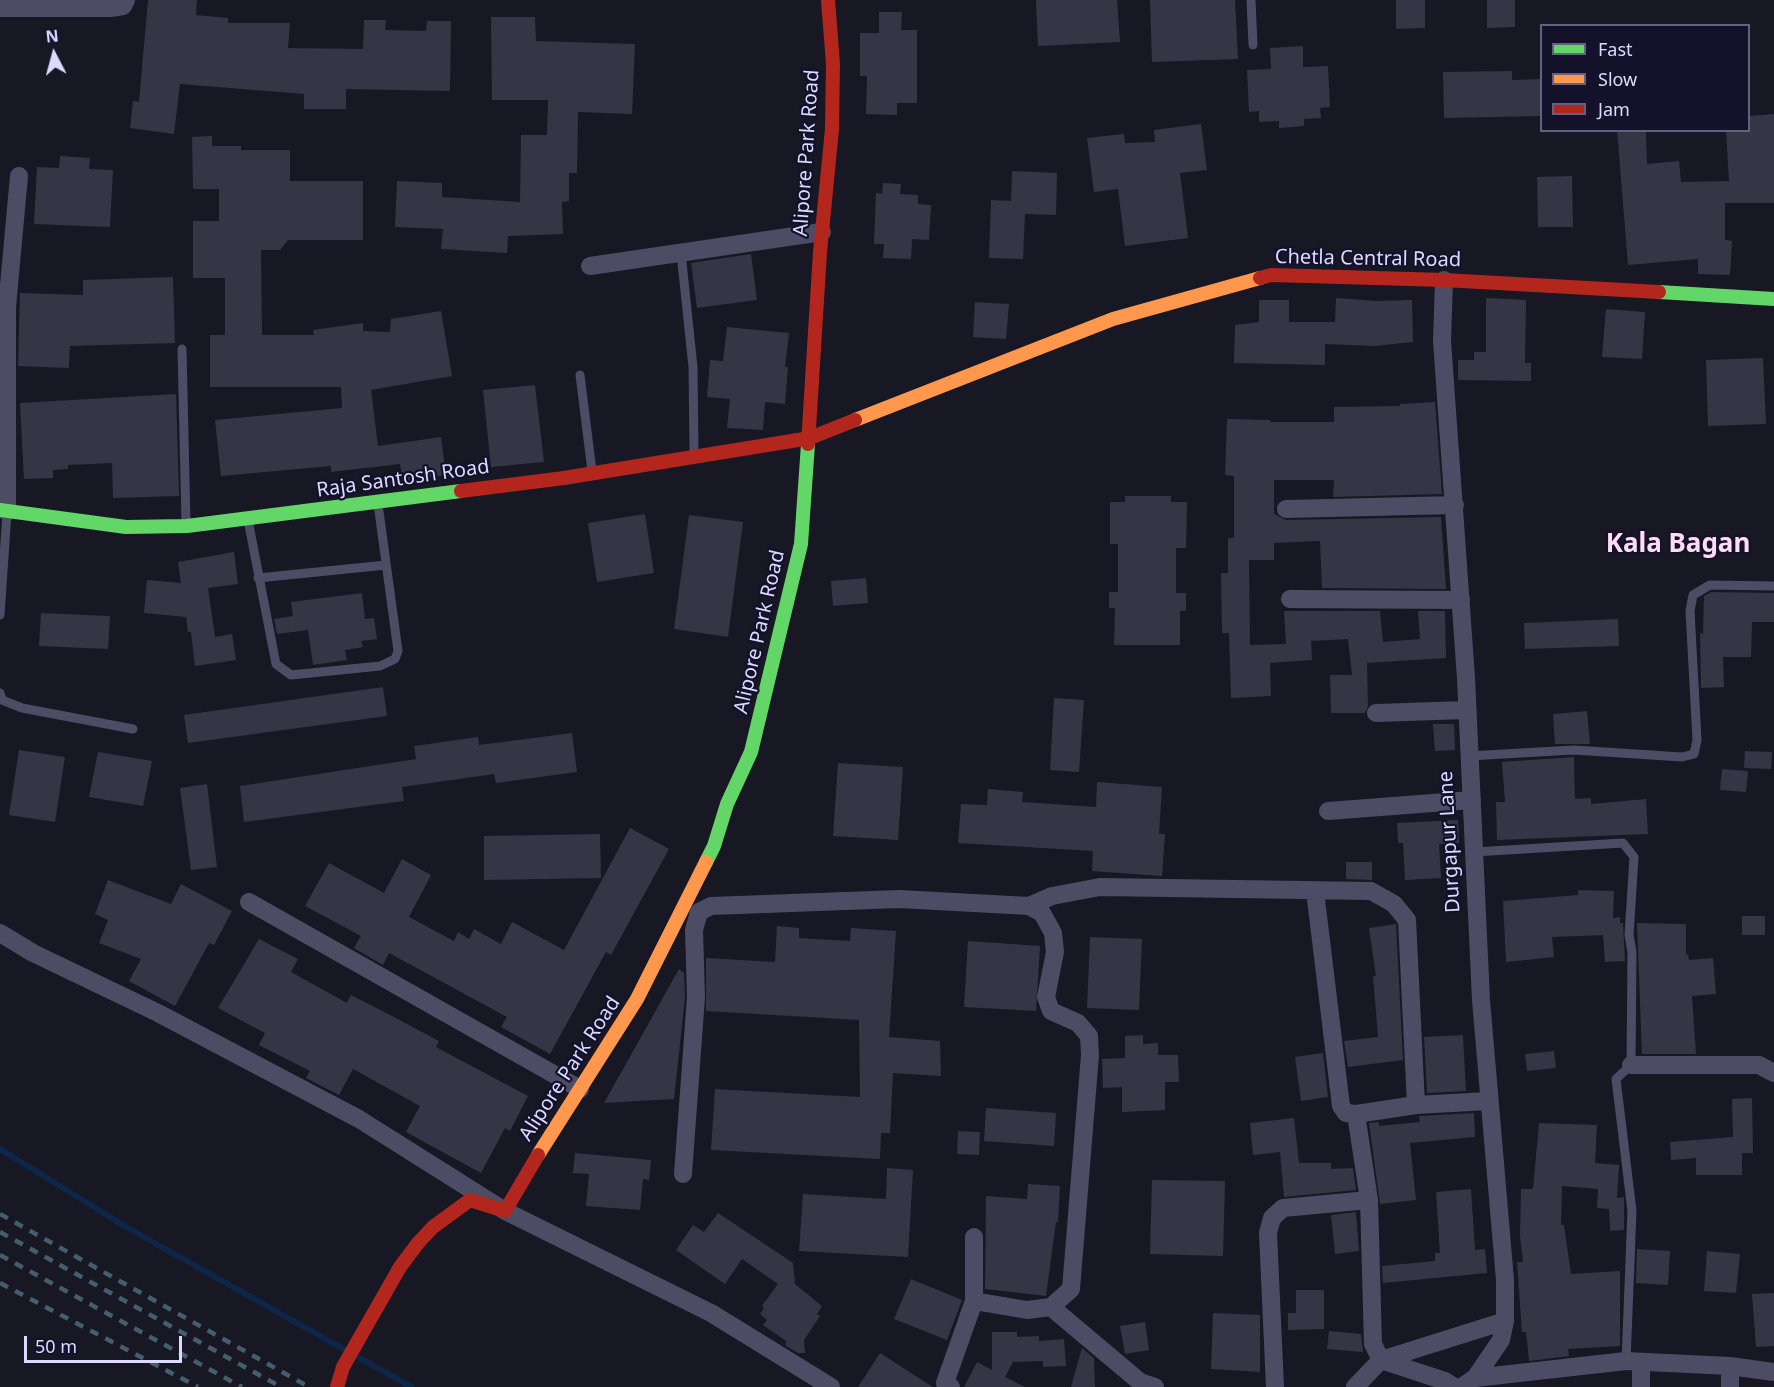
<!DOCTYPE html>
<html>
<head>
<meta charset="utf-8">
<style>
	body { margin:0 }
	#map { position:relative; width:1774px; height:1387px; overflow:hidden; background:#181724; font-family:"Noto Sans",sans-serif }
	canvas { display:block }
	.legend { position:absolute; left:1540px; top:24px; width:210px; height:108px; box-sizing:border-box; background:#14112a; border:2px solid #64617f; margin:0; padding:8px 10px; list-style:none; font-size:18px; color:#dddaff }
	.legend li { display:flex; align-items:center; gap:12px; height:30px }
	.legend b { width:30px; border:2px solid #64617f }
	.north { position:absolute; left:24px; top:24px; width:60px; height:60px; -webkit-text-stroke:4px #14112a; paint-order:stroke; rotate:354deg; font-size:16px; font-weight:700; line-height:24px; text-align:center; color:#dddaff }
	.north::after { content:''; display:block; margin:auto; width:21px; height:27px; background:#dddaff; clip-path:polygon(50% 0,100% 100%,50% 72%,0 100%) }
	.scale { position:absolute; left:24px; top:1336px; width:158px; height:27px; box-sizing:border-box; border:3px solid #dddaff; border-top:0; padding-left:8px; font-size:18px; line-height:21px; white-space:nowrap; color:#dddaff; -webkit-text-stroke:4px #14112a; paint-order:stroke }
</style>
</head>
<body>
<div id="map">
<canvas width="1774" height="1387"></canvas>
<ul class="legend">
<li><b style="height:8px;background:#63d668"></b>Fast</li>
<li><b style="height:8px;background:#ff974d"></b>Slow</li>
<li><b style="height:8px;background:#b3261e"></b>Jam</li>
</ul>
<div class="north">N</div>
<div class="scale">50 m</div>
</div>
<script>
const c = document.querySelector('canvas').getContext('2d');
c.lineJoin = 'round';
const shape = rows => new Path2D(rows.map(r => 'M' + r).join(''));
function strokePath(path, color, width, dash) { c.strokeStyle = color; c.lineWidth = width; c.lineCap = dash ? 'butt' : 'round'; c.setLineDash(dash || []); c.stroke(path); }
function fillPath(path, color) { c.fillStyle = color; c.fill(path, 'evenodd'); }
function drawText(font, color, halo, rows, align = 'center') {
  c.font = font + ' "Noto Sans",sans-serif'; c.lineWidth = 4.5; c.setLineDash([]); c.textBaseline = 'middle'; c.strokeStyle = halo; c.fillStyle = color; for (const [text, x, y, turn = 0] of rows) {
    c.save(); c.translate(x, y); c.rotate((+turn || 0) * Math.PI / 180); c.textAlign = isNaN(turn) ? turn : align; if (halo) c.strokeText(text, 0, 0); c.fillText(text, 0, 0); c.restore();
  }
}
strokePath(shape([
	[0,1149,128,1228,347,1351],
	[356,1356,412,1387]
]), '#0e2649', 6);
fillPath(shape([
	[148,0,197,0,196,15,228,18,228,23,290,23,288,48,363,49,364,20,386,20,385,30,426,31,427,21,451,21,450,91,346,89,346,109,304,109,304,94,180,84,174,134,130,128,133,101,139,102],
	[1036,0,1117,0,1120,42,1038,46],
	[1150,0,1235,0,1238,59,1152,62],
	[1396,0,1425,0,1425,28,1396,29],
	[1487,0,1515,0,1515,27,1487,28],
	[879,12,902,12,901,30,917,30,917,103,897,103,897,115,866,114,867,76,860,76,860,33,879,33],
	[491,17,535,17,536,41,635,44,632,114,578,112,577,173,569,173,569,201,562,202,563,234,508,236,507,253,441,249,443,229,395,227,397,181,442,183,442,197,520,202,521,135,547,135,548,100,492,100],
	[1303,46,1303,67,1328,66,1330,107,1320,108,1321,118,1304,119,1304,126,1279,128,1279,121,1259,122,1259,111,1249,112,1247,70,1271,69,1270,48],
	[1512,71,1512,80,1542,79,1542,116,1444,118,1443,72],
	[1774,114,1774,203,1725,203,1725,240,1732,241,1730,275,1698,274,1698,259,1628,265,1617,130,1646,130,1647,164,1679,161,1681,182,1729,181,1726,130,1749,130,1749,116],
	[1201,124,1207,170,1180,173,1188,238,1125,246,1118,189,1094,192,1087,138,1124,134,1125,143,1155,142,1154,130],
	[212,136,212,146,241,146,241,150,290,150,290,181,363,181,363,240,288,240,280,250,261,250,262,335,314,335,313,330,363,323,363,331,390,332,391,319,441,311,452,376,371,390,378,446,441,437,446,475,403,481,400,464,331,472,331,466,221,476,215,420,342,408,341,387,210,387,210,335,225,335,225,278,193,278,193,221,219,221,219,189,193,189,192,137],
	[60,156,90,158,89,169,113,170,110,227,34,224,37,167,59,168],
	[1012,171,1057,173,1056,215,1025,214,1023,259,989,258,991,200,1011,201],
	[1572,176,1573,227,1538,227,1537,177],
	[883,183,901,184,900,194,918,195,918,204,931,205,929,240,912,239,911,259,883,258,884,244,874,244,876,193,882,194],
	[751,254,757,300,697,308,691,263],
	[173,277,175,343,70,346,69,368,18,366,20,293,83,295,83,280],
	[1336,298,1376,301,1412,300,1413,342,1374,346,1325,344,1325,365,1234,363,1235,325,1259,322,1259,300,1289,300,1289,322,1335,322],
	[1486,298,1526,300,1525,363,1531,363,1531,381,1458,380,1458,360,1474,360,1474,352,1486,352],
	[975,302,1009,304,1006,339,973,337],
	[1606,309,1645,312,1642,359,1602,357],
	[727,327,789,333,785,367,788,367,785,404,765,402,763,430,727,428,730,399,707,397,710,360,723,361],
	[1763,358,1766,424,1708,426,1706,360],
	[535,385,544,462,491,467,483,390],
	[176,394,179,496,113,498,112,463,68,465,68,469,53,470,53,478,24,479,20,403],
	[1435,402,1442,494,1333,497,1334,480,1274,480,1274,514,1286,520,1441,517,1446,589,1322,588,1320,541,1274,543,1274,560,1249,560,1250,645,1286,644,1284,611,1380,611,1383,642,1420,639,1418,611,1445,611,1446,658,1367,663,1368,706,1365,713,1331,713,1330,675,1352,675,1348,639,1311,641,1312,660,1270,663,1271,696,1231,698,1229,633,1222,633,1221,573,1228,573,1228,538,1234,538,1234,476,1225,475,1227,419,1270,420,1270,422,1334,422,1334,407,1400,406,1400,404],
	[1125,496,1171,496,1171,502,1187,502,1186,548,1176,548,1176,593,1186,593,1186,611,1180,611,1180,645,1114,645,1115,608,1109,608,1109,592,1118,592,1118,544,1110,544,1110,502,1125,502],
	[645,514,654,573,597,582,588,523],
	[689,515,743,522,728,637,674,629],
	[234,552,238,584,208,588,215,637,232,634,236,660,195,666,191,632,188,632,186,617,144,613,147,580,181,583,178,562],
	[866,578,868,603,833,606,831,581],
	[1711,592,1774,593,1774,622,1752,622,1751,657,1723,657,1724,687,1701,688,1700,633,1703,634,1704,596],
	[362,593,365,619,374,618,377,639,361,641,363,647,345,650,347,660,313,665,308,630,277,634,274,619,293,616,291,602],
	[41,613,110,616,108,649,39,646],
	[1618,619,1619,646,1525,649,1524,623],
	[383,687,387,716,188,743,184,715],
	[1054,698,1084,700,1079,772,1050,770],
	[1587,711,1590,744,1555,744,1553,714],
	[1433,724,1454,724,1455,750,1435,751],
	[572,733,577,772,496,783,494,774,402,787,404,801,244,822,240,786,416,759,414,746,478,737,479,745],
	[19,750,65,757,55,822,9,815],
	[1745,751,1772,752,1771,769,1744,768],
	[98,752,152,761,143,806,89,797],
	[1574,757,1575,799,1591,798,1591,804,1646,799,1648,834,1497,840,1496,802,1505,802,1502,762],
	[838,763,903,767,898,840,833,836],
	[1722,769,1748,771,1746,792,1720,790],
	[1097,782,1162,787,1159,834,1165,834,1162,876,1092,871,1093,851,958,843,961,804,987,805,988,789,1023,792,1022,802,1096,807],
	[207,784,217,867,191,870,180,788],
	[1458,820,1459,843,1439,844,1441,878,1405,880,1403,843,1398,843,1397,823],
	[630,828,669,849,611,955,606,952,550,1054,501,1027,507,1017,389,953,383,965,354,948,361,936,305,906,329,863,384,893,402,859,431,875,409,917,454,941,458,932,469,939,474,929,501,944,512,922,564,950],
	[600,834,601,878,484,880,484,836],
	[1346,862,1372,862,1372,880,1346,879],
	[108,880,171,904,181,884,232,911,214,945,209,943,175,1006,129,981,141,959,99,943,108,920,95,914],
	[1578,890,1614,891,1613,918,1620,917,1620,923,1623,923,1625,961,1605,962,1603,935,1552,937,1554,957,1506,962,1503,901,1578,895],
	[1742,916,1765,916,1765,935,1742,935],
	[1637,923,1686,924,1686,955,1688,954,1689,960,1713,958,1716,994,1692,996,1696,1054,1642,1054],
	[1396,924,1403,1060,1348,1067,1344,1041,1378,1037,1373,976,1376,976,1369,928],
	[777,926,799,928,799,938,850,941,851,928,896,931,889,1037,940,1041,941,1076,893,1073,890,1133,881,1133,880,1159,711,1150,715,1089,860,1097,859,1020,706,1011,706,958,775,962],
	[1090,937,1142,939,1139,1010,1087,1008],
	[259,939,298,959,291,972,347,1003,351,995,392,1016,439,1041,436,1047,528,1096,510,1131,505,1128,481,1173,406,1132,420,1106,353,1069,339,1095,306,1078,310,1071,259,1045,265,1033,218,1008],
	[968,941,1040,946,1036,1011,964,1007],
	[679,969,684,973,685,997,674,1099,604,1103],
	[1143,1035,1143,1044,1158,1043,1158,1055,1178,1055,1179,1082,1165,1082,1165,1110,1122,1112,1122,1087,1103,1088,1102,1059,1125,1058,1125,1036],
	[1463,1035,1466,1091,1427,1093,1424,1037],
	[1554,1051,1556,1068,1527,1071,1525,1054],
	[1323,1053,1328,1097,1301,1101,1295,1057],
	[1752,1098,1753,1153,1742,1153,1742,1175,1696,1175,1696,1158,1671,1160,1670,1142,1733,1137,1732,1099],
	[986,1108,1056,1113,1054,1146,984,1141],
	[1474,1113,1475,1137,1410,1143,1416,1200,1380,1204,1369,1123,1379,1122,1379,1126,1420,1122,1419,1116],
	[1294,1118,1299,1163,1331,1163,1331,1169,1353,1168,1356,1190,1284,1197,1280,1152,1253,1155,1250,1123],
	[1539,1123,1597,1125,1595,1163,1619,1165,1617,1198,1624,1197,1624,1230,1610,1231,1609,1209,1597,1208,1598,1189,1562,1186,1561,1225,1564,1225,1571,1274,1620,1271,1620,1346,1568,1349,1569,1356,1529,1361,1526,1332,1522,1332,1517,1262,1523,1262,1520,1236,1521,1189,1533,1189],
	[958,1131,980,1132,979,1155,957,1154],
	[575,1153,651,1160,649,1180,643,1179,640,1210,586,1206,589,1174,573,1173],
	[887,1168,913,1170,908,1257,799,1251,803,1194,886,1199],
	[1152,1180,1225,1181,1223,1256,1150,1254],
	[1028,1184,1060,1186,1058,1222,1056,1222,1046,1296,985,1289,986,1196,1027,1199],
	[1471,1189,1475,1250,1485,1249,1487,1273,1383,1283,1382,1266,1435,1261,1435,1253,1440,1253,1436,1192],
	[1356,1212,1359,1251,1335,1254,1331,1215],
	[718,1213,793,1263,795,1284,822,1306,817,1314,820,1316,804,1340,805,1353,798,1353,786,1346,786,1341,763,1325,767,1320,760,1314,764,1308,762,1306,778,1284,742,1259,725,1284,676,1250,693,1225,704,1232],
	[1637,1249,1670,1251,1668,1285,1636,1283],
	[1707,1251,1740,1254,1736,1293,1704,1291],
	[911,1279,962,1300,947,1340,894,1319],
	[1296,1290,1324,1290,1324,1329,1288,1330,1288,1313,1296,1313],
	[1774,1293,1774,1346,1756,1347,1752,1294],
	[1213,1313,1260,1315,1260,1372,1211,1369],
	[1145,1322,1149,1350,1125,1354,1120,1326],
	[1329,1331,1361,1334,1363,1352,1327,1349],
	[992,1332,1017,1332,1017,1337,1039,1336,1039,1341,1064,1339,1066,1366,1043,1367,1043,1361,1013,1362,1005,1377,1025,1387,964,1387,977,1362,992,1370],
	[1082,1348,1094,1358,1095,1387,1071,1387],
	[880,1353,933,1387,858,1387]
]), '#363546');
strokePath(shape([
	[1251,0,1253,45],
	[681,253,693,367,694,454],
	[182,349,186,523],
	[580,375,592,471],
	[248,520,276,664,291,675,380,666,395,659,398,651,378,504],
	[258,578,386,565],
	[0,615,7,513],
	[0,693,2,700,22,708,133,729],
	[1468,756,1574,750,1682,757,1694,754,1697,740,1690,611,1693,595,1710,585,1774,586],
	[1474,852,1623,843,1634,857,1629,935,1632,952,1631,1065,1616,1079,1632,1211,1626,1361]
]), '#4c4c65', 9);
strokePath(shape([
	[0,8,111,8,123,6,126,0],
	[590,266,822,232],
	[1444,280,1442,341,1466,678,1481,1000,1505,1280,1505,1321,1501,1340,1475,1378,1462,1387],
	[1286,509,1455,505],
	[7,512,7,307,19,176],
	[1290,599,1461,600],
	[1376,713,1466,710],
	[1328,811,1472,800],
	[1315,891,1341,1106,1346,1113,1356,1114,1416,1105,1488,1101],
	[249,902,580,1089],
	[1029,906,1052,896,1100,887,1371,891,1394,904,1407,920,1416,1105],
	[0,933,33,953,158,1013,359,1119,505,1211,711,1313,831,1387],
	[1631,1065,1759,1065,1774,1073],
	[1356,1114,1369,1200,1373,1344,1381,1360,1445,1381,1454,1387],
	[683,1174,696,997,694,930,699,912,711,906,899,899,1029,906,1042,913,1053,933,1055,952,1046,997,1051,1011,1078,1023,1089,1036,1090,1055,1071,1289,1051,1307,1027,1310,974,1301,974,1237],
	[1051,1307,1140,1382,1155,1387],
	[1475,1378,1626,1361,1730,1366,1774,1372],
	[951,1387,945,1383,974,1301],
	[1275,1387,1268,1233,1272,1218,1283,1208,1369,1200],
	[1355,1387,1381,1360,1505,1321],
	[1641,1387,1641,1362],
	[1730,1387,1730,1366]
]), '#4c4c65', 18);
strokePath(shape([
	[1659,292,1774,299],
	[0,510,126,527,187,526,461,491],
	[706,862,714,846,727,804,751,752,801,544,808,444]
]), '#63d668', 14);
strokePath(shape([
	[855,420,1113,319,1260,278],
	[538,1155,637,999,706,862]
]), '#ff974d', 14);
strokePath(shape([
	[1260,278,1271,275,1444,280,1659,292],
	[808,444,820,252,832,129,833,64,828,0],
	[461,491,564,478,810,438,855,420],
	[337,1387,343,1367,400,1267,418,1243,433,1227,470,1200,505,1211,538,1155]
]), '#b3261e', 14);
strokePath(shape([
	[0,1214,309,1387],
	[0,1232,281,1387],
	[0,1255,242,1387],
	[0,1283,198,1387]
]), '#455d6d', 4.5, [9, 8]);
drawText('20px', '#dddaff', '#14112a', [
	["Alipore Park Road",807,153,-86],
	["Chetla Central Road",1368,259,1],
	["Raja Santosh Road",403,479,-8],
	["Alipore Park Road",760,632,-77],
	["Durgapur Lane",1450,842,-93],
	["Alipore Park Road",570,1069,-57]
]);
drawText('bold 26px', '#ffdcf3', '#14112a', [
	["Kala Bagan",1678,545]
]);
</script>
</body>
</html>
